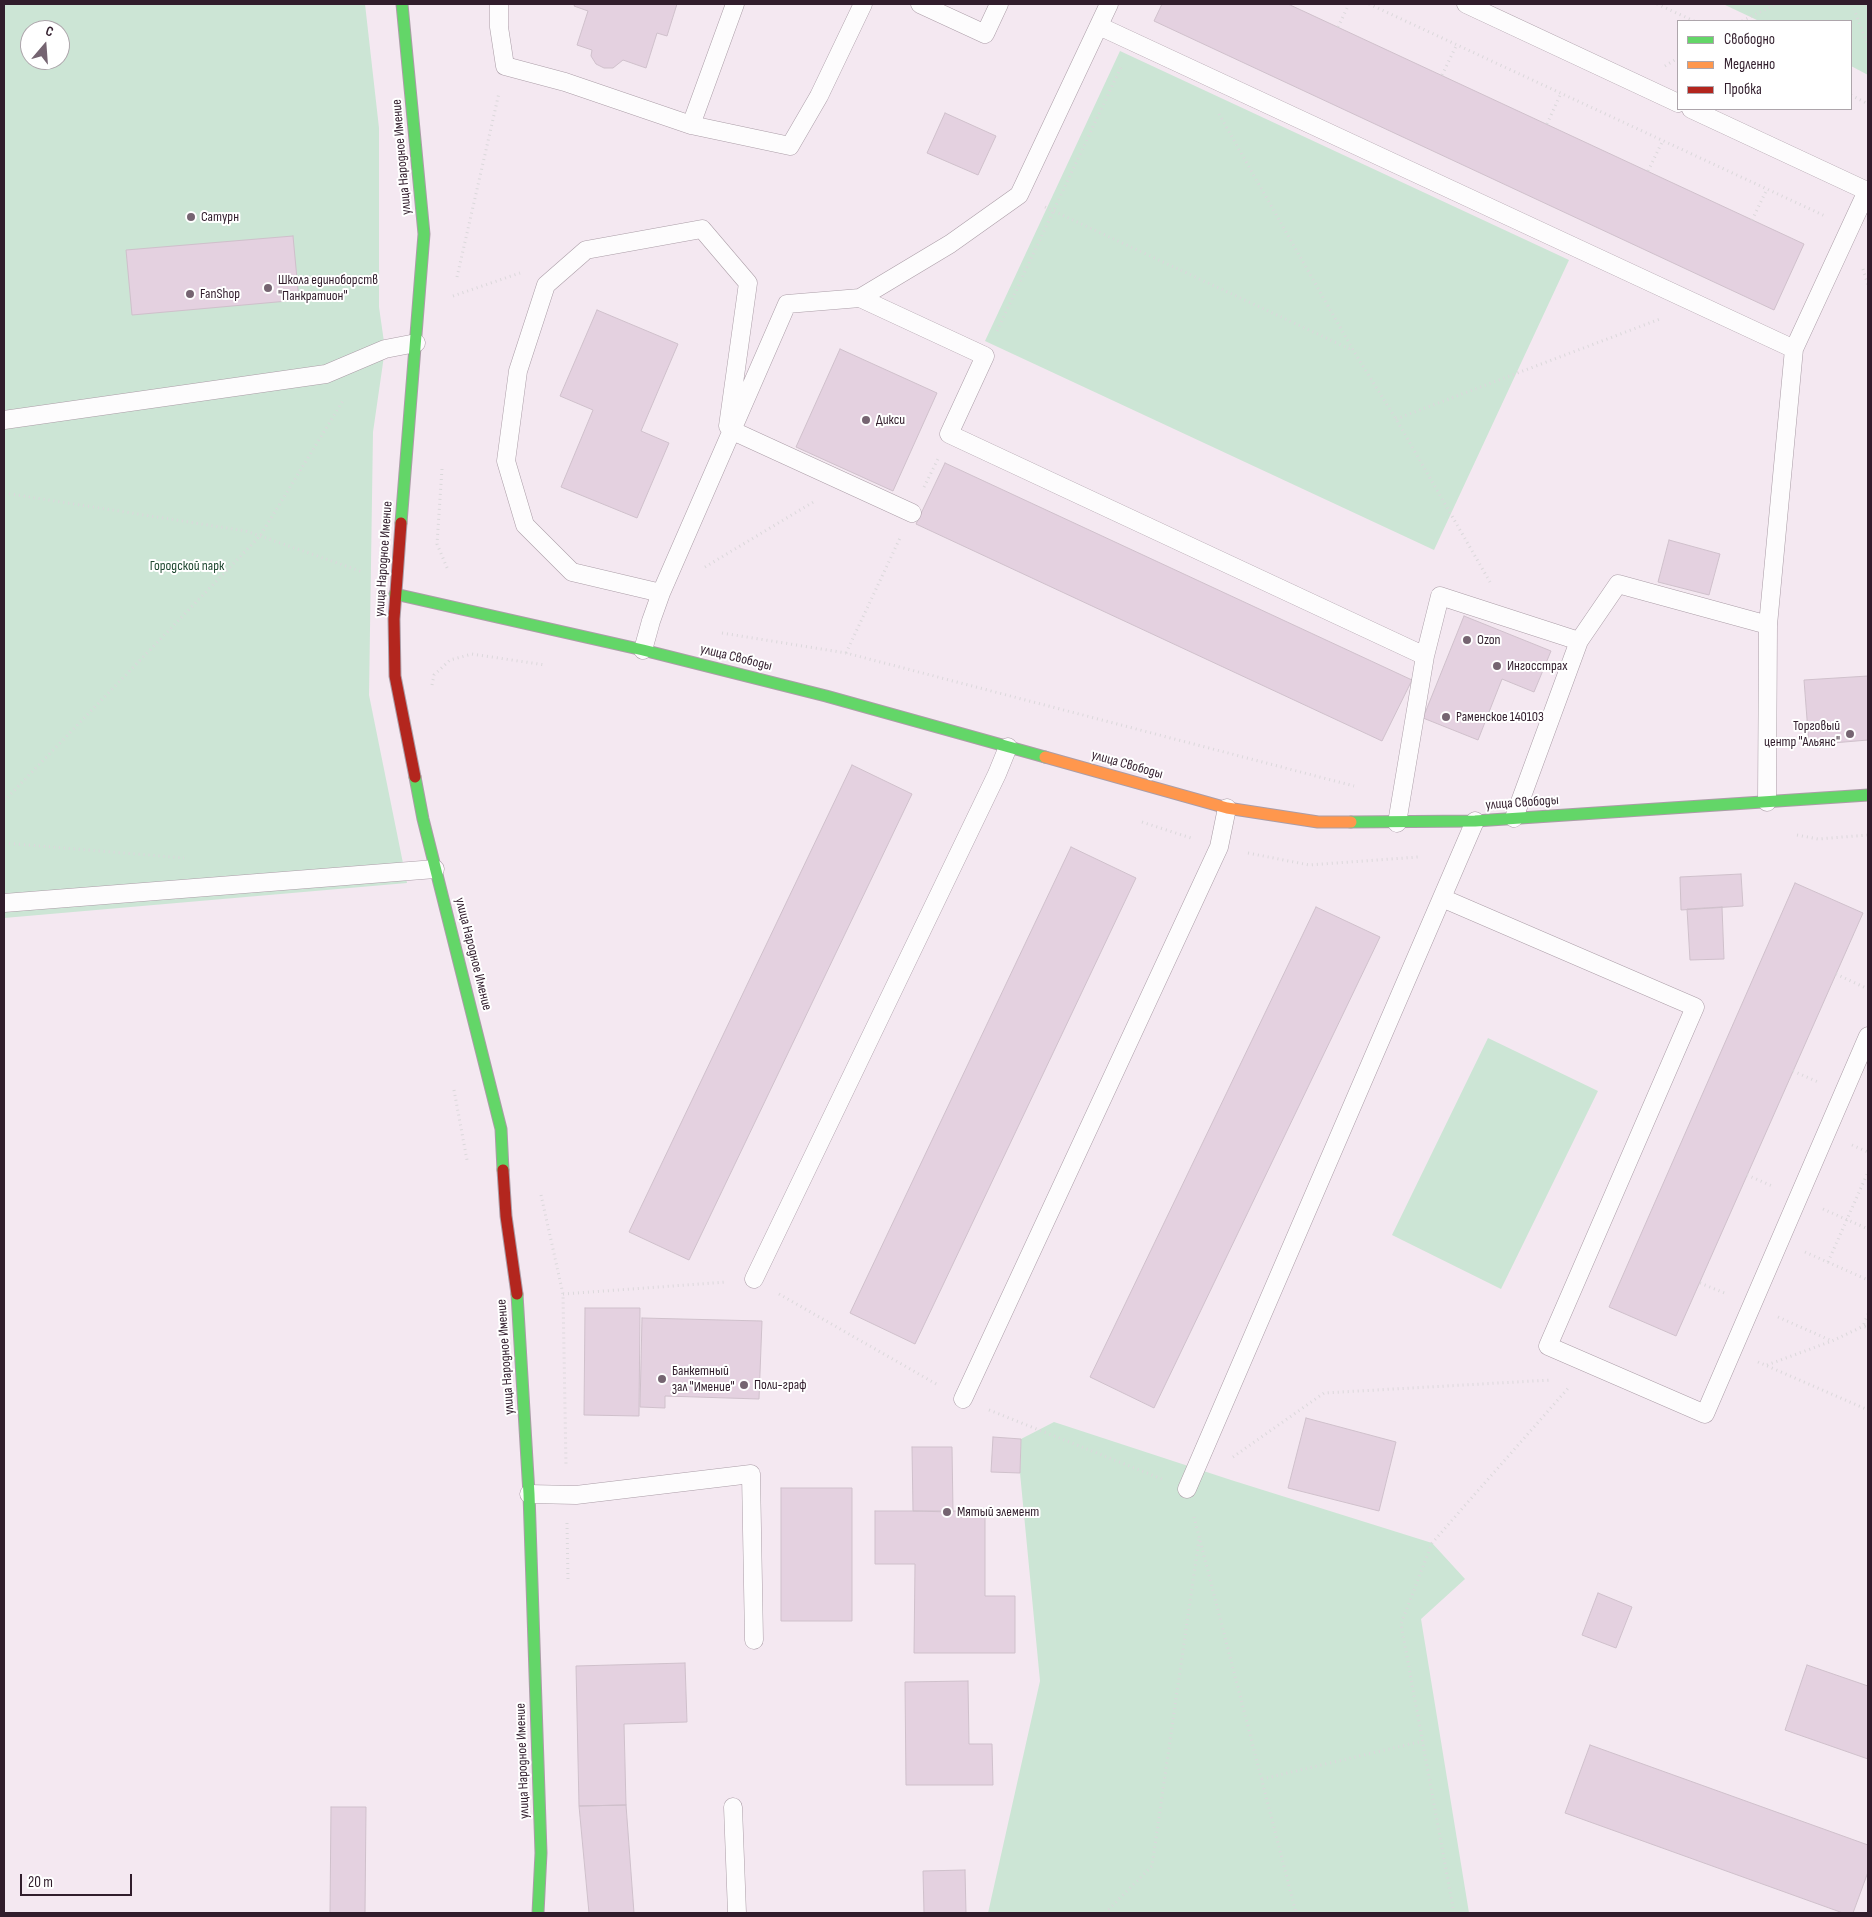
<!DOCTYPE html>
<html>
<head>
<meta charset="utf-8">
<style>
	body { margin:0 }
	#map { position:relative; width:1872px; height:1917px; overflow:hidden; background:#f4e8f1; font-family:"Sofia Sans Condensed",sans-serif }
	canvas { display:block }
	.frame { position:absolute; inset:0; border:5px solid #311d2c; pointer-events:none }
	.legend { position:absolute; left:1677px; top:20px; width:175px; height:90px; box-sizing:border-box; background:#fff; border:1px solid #ada5ab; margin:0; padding:6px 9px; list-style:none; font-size:15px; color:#311d2c }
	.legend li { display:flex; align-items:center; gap:10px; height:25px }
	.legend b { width:25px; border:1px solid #ada5ab }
	.north { position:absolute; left:20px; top:20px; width:50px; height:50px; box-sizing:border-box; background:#fff; border:1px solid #ada5ab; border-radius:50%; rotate:18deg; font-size:14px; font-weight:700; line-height:20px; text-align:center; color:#311d2c }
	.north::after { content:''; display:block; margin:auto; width:18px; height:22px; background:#756471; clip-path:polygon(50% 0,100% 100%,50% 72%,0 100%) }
	.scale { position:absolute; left:20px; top:1874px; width:112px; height:22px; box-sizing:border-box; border:2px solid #311d2c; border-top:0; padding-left:6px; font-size:15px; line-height:18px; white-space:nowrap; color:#311d2c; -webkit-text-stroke:4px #fff; paint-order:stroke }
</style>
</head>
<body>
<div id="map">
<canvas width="1872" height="1917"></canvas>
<div class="frame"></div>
<ul class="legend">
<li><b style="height:6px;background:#63d668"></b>Свободно</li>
<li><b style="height:6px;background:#ff974d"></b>Медленно</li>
<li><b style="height:6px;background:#b3261e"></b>Пробка</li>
</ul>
<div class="north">С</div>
<div class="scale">20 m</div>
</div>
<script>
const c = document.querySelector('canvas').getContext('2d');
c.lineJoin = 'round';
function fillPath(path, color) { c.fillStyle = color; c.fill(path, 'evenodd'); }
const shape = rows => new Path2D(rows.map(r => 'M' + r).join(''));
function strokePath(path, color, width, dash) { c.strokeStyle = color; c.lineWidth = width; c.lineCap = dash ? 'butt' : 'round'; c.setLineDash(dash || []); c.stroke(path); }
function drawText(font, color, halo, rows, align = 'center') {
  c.font = font + ' "Sofia Sans Condensed",sans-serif'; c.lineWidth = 4; c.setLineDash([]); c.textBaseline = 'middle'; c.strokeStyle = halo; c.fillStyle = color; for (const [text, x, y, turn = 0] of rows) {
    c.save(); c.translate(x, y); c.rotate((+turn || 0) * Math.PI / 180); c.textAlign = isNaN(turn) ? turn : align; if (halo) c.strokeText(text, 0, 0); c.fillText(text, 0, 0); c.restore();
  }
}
fillPath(shape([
	[4,4,365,4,379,128,379,307,385,349,373,432,369,695,407,883,4,918],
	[30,30,60,30,60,60,30,60],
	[1723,4,1868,4,1868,75,1851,66,1851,21,1759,21],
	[1120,51,1569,260,1434,550,985,341],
	[1488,1038,1598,1091,1501,1289,1392,1235],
	[1054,1422,1231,1480,1432,1543,1465,1579,1421,1619,1469,1913,988,1913,1040,1681,1020,1473,1021,1439]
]), '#cce5d5');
const building = shape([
	[575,4,677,4,667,36,657,33,646,68,623,60,613,68,604,68,596,64,591,56,592,50,577,45,588,11,574,6,575,4],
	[1162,4,1288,4,1804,244,1774,310,1154,21,1162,4],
	[945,113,996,136,978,175,927,153,945,113],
	[293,236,299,300,132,315,126,250,293,236],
	[597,310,678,344,641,431,669,443,637,518,561,487,593,410,560,396,597,310],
	[840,349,937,393,893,491,796,447,840,349],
	[945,463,1412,680,1382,741,916,524,945,463],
	[1669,540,1720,554,1709,595,1658,582,1669,540],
	[1464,616,1551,651,1534,692,1502,679,1478,740,1423,718,1464,616],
	[1868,676,1868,740,1809,745,1804,680,1868,676],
	[852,765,912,794,689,1260,629,1232,852,765],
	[1071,847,1136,878,915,1344,850,1313,1071,847],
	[1741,874,1743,906,1681,910,1680,877,1741,874],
	[1795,883,1863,913,1676,1336,1609,1307,1795,883],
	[1316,907,1380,937,1154,1408,1090,1377,1316,907],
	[1722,907,1724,959,1690,960,1687,909,1722,907],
	[585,1308,640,1308,639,1416,584,1415,585,1308],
	[642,1318,762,1321,759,1399,665,1396,665,1408,640,1407,642,1318],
	[1306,1418,1396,1442,1379,1511,1288,1488,1306,1418],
	[993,1437,1021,1439,1020,1473,991,1472,993,1437],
	[912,1447,952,1447,953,1512,913,1511,912,1447],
	[781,1488,852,1488,852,1621,781,1621,781,1488],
	[875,1511,985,1511,985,1596,1015,1596,1015,1653,914,1653,915,1564,875,1564,875,1511],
	[1598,1593,1632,1607,1616,1648,1582,1635,1598,1593],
	[685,1663,687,1722,624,1724,626,1805,579,1806,576,1666,685,1663],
	[1807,1665,1868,1686,1868,1759,1785,1730,1807,1665],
	[968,1681,969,1744,992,1744,993,1785,906,1785,905,1682,968,1681],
	[1590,1745,1868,1845,1868,1872,1853,1913,1843,1913,1565,1813,1590,1745],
	[626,1805,634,1913,589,1913,579,1806,626,1805],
	[331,1807,366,1807,365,1913,330,1913,331,1807],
	[965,1870,966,1913,924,1913,923,1871,965,1870]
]);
fillPath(building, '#e4d1e0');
strokePath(building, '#cfc0cb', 1);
const lane = shape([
	[499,4,499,27,505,66,565,82,691,125,735,4],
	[920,4,985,34,999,4],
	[1466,4,1678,103],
	[1099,26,1794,349],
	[1691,109,1867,191,1794,349,1768,625,1767,802],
	[691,125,790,146,819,96,863,4],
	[860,298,985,356,949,434,1425,656],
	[4,420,326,374,385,349,416,343],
	[733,431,912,513],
	[661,593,572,572,525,525,506,461,518,371,546,285,586,250,702,229,748,283,728,426],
	[643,650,651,621,661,593,787,304,860,298,950,244,1019,195,1109,4],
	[1514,818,1579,641,1618,584,1768,625],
	[1397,823,1425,656,1440,596,1579,641],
	[1442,898,1695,1007,1548,1346,1705,1414,1868,1036],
	[4,903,435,869],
	[754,1279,997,774,1008,747],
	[963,1399,1219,847,1227,808],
	[1187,1489,1475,821],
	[529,1494,576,1495,751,1474,754,1640],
	[733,1807,737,1913]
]);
const fast = shape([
	[401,523,424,234,402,4],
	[395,594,643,650,826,696,1045,757],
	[415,777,423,819,501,1129,503,1170],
	[1351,822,1475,821,1868,795],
	[517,1294,529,1494,541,1853,538,1913]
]);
const slow = shape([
	[1045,757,1227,808,1318,822,1351,822]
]);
const jam = shape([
	[401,523,394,619,395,676,415,777],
	[503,1170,506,1216,517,1294]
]);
strokePath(lane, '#ab9da7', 19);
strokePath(fast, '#ab9da7', 13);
strokePath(slow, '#ab9da7', 13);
strokePath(jam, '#ab9da7', 13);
strokePath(shape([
	[1369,4,1825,216],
	[1657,4,1694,21],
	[1852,4,1868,46],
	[1742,21,1776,4],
	[1338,27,1349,4],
	[1665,66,1678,58],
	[1442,75,1457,44],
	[1851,95,1868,104],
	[1219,114,1353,350,1396,419,1490,582],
	[1547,124,1561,93],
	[1648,171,1663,140],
	[1045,207,1352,350],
	[1752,220,1767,189],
	[1863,269,1868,285],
	[457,277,499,93],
	[453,296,520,273],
	[997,331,1121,67],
	[1396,419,1660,319],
	[442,469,437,544,448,570],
	[924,487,938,459],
	[4,493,246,531,363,572],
	[705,567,815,501],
	[722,633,846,653,1354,786],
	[846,653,900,538],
	[432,685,434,675,450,660,472,654,545,665],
	[4,801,260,536,344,399],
	[1142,822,1191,838],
	[1797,835,1818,839,1868,835],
	[4,843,184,858],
	[1248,853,1309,865,1418,857],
	[1836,974,1868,989],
	[1793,1071,1818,1082],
	[454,1090,467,1160],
	[1852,1145,1868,1152],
	[1747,1175,1772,1186],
	[541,1195,563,1294,566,1466],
	[1823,1209,1868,1229],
	[1805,1252,1868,1280],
	[1828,1262,1868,1172],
	[1700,1283,1727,1294],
	[563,1294,727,1282],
	[779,1294,938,1385],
	[1868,1314,1863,1326,1868,1328],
	[1778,1317,1832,1341],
	[1758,1362,1868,1410],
	[1767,1365,1832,1341,1868,1324],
	[989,1410,1162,1479],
	[1233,1457,1324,1393,1551,1380],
	[1194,1517,1296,1913],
	[567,1523,568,1581],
	[1262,1779,1423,1741],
	[1105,1913,1152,1866,1199,1539],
	[1454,1913,1401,1624,1432,1543,1570,1386]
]), '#dbd8db', 3, [1, 4]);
strokePath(lane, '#fdfcfd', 18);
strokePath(fast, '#63d668', 11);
strokePath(slow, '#ff974d', 11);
strokePath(jam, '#b3261e', 11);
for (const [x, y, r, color] of [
	[191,217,5,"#756471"],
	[268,288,5,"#756471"],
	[190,294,5,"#756471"],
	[866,420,5,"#756471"],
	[1467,640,5,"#756471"],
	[1497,666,5,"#756471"],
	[1446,717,5,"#756471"],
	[1850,734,5,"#756471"],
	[662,1379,5,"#756471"],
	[744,1385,5,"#756471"],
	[947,1512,5,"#756471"]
]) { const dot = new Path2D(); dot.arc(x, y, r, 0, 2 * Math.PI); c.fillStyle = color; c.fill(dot); strokePath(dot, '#fff', 2); }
drawText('14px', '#311d2c', '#fff', [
	["улица Народное Имение",402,157,-95],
	["улица Народное Имение",384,559,-86],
	["улица Свободы",736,658,14],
	["улица Свободы",1127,765,16],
	["улица Свободы",1522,803,-4],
	["улица Народное Имение",473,954,76],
	["улица Народное Имение",506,1357,-94],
	["улица Народное Имение",523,1761,-92]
]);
drawText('14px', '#311d2c', '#fff', [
	["Сатурн",201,217],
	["Школа единоборств",278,280],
	["\"Панкратион\"",278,296],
	["FanShop",200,294],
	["Дикси",876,420],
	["Ozon",1477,640],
	["Ингосстрах",1507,666],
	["Раменское 140103",1456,717],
	["Торговый",1840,726,"right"],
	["центр \"Альянс\"",1840,742,"right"],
	["Банкетный",672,1371],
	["зал \"Имение\"",672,1387],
	["Поли-граф",754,1385],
	["Мятый элемент",957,1512]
], 'left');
drawText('14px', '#204831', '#fff', [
	["Городской парк",187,566]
]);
</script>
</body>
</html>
